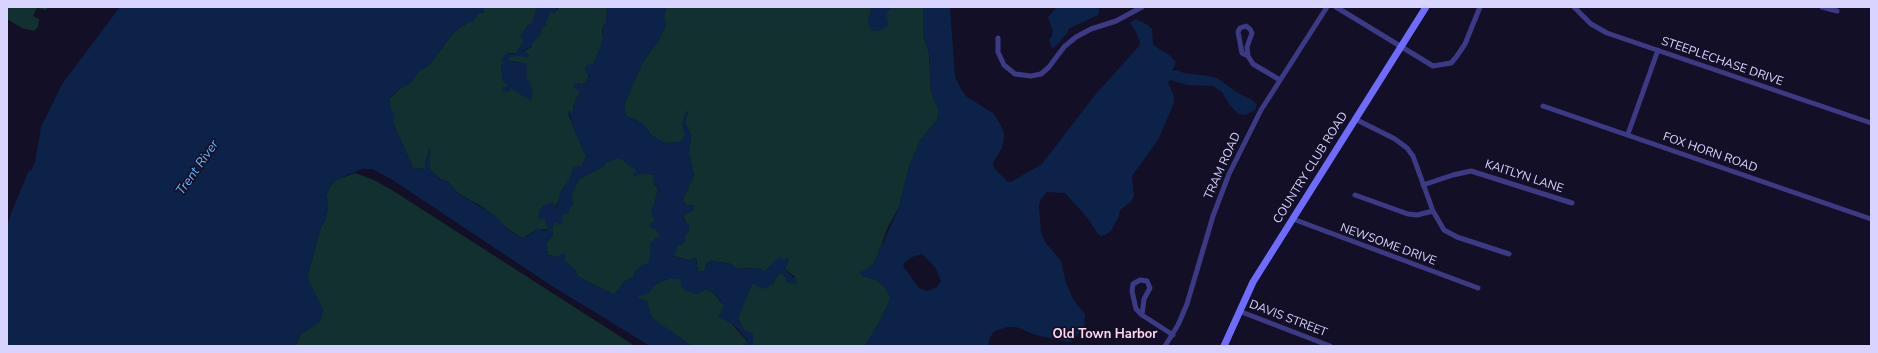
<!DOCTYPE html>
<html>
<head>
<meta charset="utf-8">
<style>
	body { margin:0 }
	#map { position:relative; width:1878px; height:353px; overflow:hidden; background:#130f26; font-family:"Nunito Sans",sans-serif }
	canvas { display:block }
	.frame { position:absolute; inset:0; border:8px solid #d9d4ff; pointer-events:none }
</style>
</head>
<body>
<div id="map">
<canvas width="1878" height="353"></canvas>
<div class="frame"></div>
</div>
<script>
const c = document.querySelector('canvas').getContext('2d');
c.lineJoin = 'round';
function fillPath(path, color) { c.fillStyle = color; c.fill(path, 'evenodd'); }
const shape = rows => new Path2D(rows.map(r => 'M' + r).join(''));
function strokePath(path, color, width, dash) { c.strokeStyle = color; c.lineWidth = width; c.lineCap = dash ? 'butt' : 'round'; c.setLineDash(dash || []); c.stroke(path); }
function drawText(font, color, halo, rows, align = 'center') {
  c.font = font + ' "Nunito Sans",sans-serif'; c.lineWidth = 3.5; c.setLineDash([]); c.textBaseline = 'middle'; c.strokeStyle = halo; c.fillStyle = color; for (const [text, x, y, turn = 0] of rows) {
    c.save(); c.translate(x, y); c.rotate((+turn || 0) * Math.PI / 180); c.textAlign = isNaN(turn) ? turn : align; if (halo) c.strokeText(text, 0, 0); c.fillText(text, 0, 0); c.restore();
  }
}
fillPath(shape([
	[7,7,47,7,47,9,45,10,37,8,33,16,39,19,39,21,38,27,34,31,22,28,7,19],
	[485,7,538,7,532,23,528,25,521,36,524,39,524,42,516,53,507,53,502,62,504,59,505,61,501,67,503,81,530,100,532,96,531,85,526,80,520,62,509,61,507,56,521,56,526,53,522,52,532,47,530,45,540,35,541,27,547,25,545,24,550,11,558,10,558,7,607,7,606,23,602,29,603,39,600,49,586,82,582,85,578,83,580,91,573,107,574,111,567,111,585,154,585,159,582,166,574,167,569,181,561,191,559,200,554,209,553,202,545,219,549,229,536,230,523,238,510,231,483,207,459,194,447,181,443,181,433,173,429,168,430,148,425,163,426,169,413,168,393,123,390,106,390,98,401,88,411,82,420,70,429,65,454,32,476,17,477,14,484,12,482,10],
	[666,7,873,7,868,19,886,13,891,7,923,7,923,34,929,53,931,91,939,111,937,120,920,141,909,167,899,207,887,229,879,252,874,263,862,276,875,279,884,286,889,295,889,302,881,319,865,346,753,346,753,333,744,331,738,318,742,307,752,284,754,283,760,287,771,285,773,284,778,273,783,274,786,278,786,281,790,282,795,277,785,269,789,258,783,260,780,257,764,272,751,268,741,269,735,268,731,264,712,261,707,263,704,271,698,272,696,258,689,260,673,256,677,245,683,244,685,241,685,236,689,230,683,215,693,210,694,206,687,205,682,201,694,175,689,153,691,136,685,123,688,111,684,115,685,135,683,140,679,142,665,143,652,136,642,123,626,116,624,105,642,63,658,41,666,25,664,17],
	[615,159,622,159,626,163,638,170,634,176,645,173,654,175,654,184,658,188,654,206,656,221,650,227,656,229,661,237,651,251,649,263,636,271,633,277,625,281,614,295,577,276,575,270,564,260,566,254,559,257,548,255,546,244,553,235,552,229,554,223,561,217,560,216,569,209,572,193,579,179,604,166,606,162],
	[355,173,374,180,395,192,635,346,293,346,297,343,301,333,306,331,323,311,307,277,321,227,326,219,328,205,326,196,330,186,338,179],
	[668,279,680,279,696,294,706,289,714,293,724,306,721,313,727,321,731,323,748,342,744,346,692,346,660,325,651,317,647,301,637,298,638,296,649,292,653,286,658,283]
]), '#12302f');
fillPath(shape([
	[120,7,485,7,482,10,484,12,477,14,473,23,470,21,454,32,429,65,420,70,411,83,401,88,390,97,390,106,395,116,393,123,413,168,425,169,425,163,430,146,429,168,433,173,442,181,444,179,447,181,459,194,495,215,509,231,523,238,531,234,538,228,544,231,549,229,545,219,538,218,539,210,544,205,553,202,554,209,557,206,561,191,569,181,574,167,582,166,585,159,585,154,574,130,570,115,566,111,574,111,573,107,580,91,574,88,574,83,582,85,586,82,590,75,586,74,585,67,589,64,594,64,600,49,603,39,603,24,606,23,607,7,666,7,664,17,666,25,658,41,642,63,624,105,626,116,642,123,652,136,665,143,679,142,683,140,685,135,682,126,684,115,688,110,685,123,691,136,689,153,694,175,682,201,687,205,694,206,693,210,683,215,685,222,689,225,689,230,685,236,685,241,683,244,677,245,677,251,673,256,689,260,696,258,698,272,704,271,707,263,712,261,731,264,735,268,741,269,760,268,764,272,780,256,783,259,789,258,785,269,797,281,796,284,786,281,786,278,783,274,778,273,773,284,769,287,765,289,752,284,738,318,744,330,753,333,753,346,744,346,748,341,737,328,731,323,718,317,724,306,715,293,706,289,696,294,686,291,681,287,680,279,668,279,658,283,653,286,649,293,638,296,637,298,647,301,651,317,692,346,650,346,552,286,391,179,372,169,362,169,338,179,330,186,326,196,328,205,326,219,321,227,307,276,323,311,320,322,306,331,301,333,297,343,293,346,7,346,7,226,12,211,29,170,31,171,35,162,41,127,62,84],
	[615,159,622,159,631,167,638,169,634,172,633,176,646,173,654,175,653,181,658,188,654,206,651,208,652,215,655,221,651,222,650,227,656,229,661,237,655,238,650,244,651,251,648,263,640,266,633,277,625,281,614,295,577,276,575,270,564,260,566,254,560,254,559,257,548,255,546,244,553,235,552,229,554,223,558,222,559,225,562,223,563,218,560,215,569,213,569,209,573,204,572,193,579,179,604,166,606,162],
	[538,7,558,7,555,13,550,11,545,24,548,25,541,27,540,35,530,45,532,47,522,51,529,54,527,58,521,56,507,57,509,61,526,63,527,70,526,80,530,81,531,85,532,96,530,100,510,88,510,92,503,91,502,88,508,86,503,81,501,67,505,61,504,59,502,63,501,59,507,53,513,54,519,50,524,39,520,36,528,25,532,23],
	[873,7,891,7,886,13,889,25,879,31,871,30,869,25,868,19],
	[923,7,950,7,955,77,962,91,967,97,993,113,999,122,1004,133,1004,138,1002,148,993,163,994,168,1008,182,1011,182,1042,164,1095,95,1139,46,1140,42,1136,32,1130,23,1136,19,1146,24,1152,29,1153,45,1168,54,1176,62,1172,71,1177,70,1184,73,1209,76,1217,78,1238,93,1252,100,1257,105,1255,110,1245,115,1238,114,1229,104,1222,92,1213,86,1188,85,1170,80,1168,82,1174,96,1174,103,1158,140,1132,176,1134,196,1131,202,1120,210,1119,216,1111,231,1105,235,1101,236,1098,234,1086,216,1065,193,1047,192,1041,199,1039,205,1041,232,1045,242,1061,261,1066,283,1074,301,1085,314,1084,328,1072,341,1068,342,1036,335,1016,327,1008,327,995,331,990,337,988,346,865,346,881,319,889,302,889,295,884,286,875,279,862,276,860,272,868,268,874,263,899,207,909,167,920,141,937,120,939,111,931,91,929,53,923,34],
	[922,254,935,267,941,281,937,287,927,291,919,288,903,266,905,262,912,257],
	[1057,7,1099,7,1099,11,1098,15,1068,29,1068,32,1055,47,1052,48,1049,40,1052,36,1053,31,1048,17]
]), '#0c2248');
strokePath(shape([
	[1336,7,1433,66,1451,63,1457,56,1465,44,1480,7],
	[1574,7,1591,24,1607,33,1871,123],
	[1822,7,1837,11],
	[998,38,998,52,1004,65,1015,74,1031,76,1041,74,1049,67,1064,47,1076,37,1091,29,1116,21,1142,7],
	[1248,56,1247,47,1252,33,1250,29,1246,26,1240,28,1238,32,1242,53,1248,56,1253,64,1280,80],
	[1543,106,1871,219],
	[1355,119,1395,139,1407,148,1413,156,1433,211,1444,230,1457,237,1509,254],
	[1628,134,1658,50],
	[1423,185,1453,175,1471,171,1572,203],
	[1355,195,1408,214,1417,215,1433,211],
	[1293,219,1478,288],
	[1140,280,1147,281,1150,288,1144,299,1142,315,1136,309,1132,291,1133,284,1140,280],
	[1239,311,1330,346],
	[1142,315,1173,335],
	[1165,346,1178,325,1187,304,1213,216,1229,174,1261,110,1327,7]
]), '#3d3a85', 5);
strokePath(shape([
	[1224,346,1253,282,1426,7]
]), '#6f6bff', 7);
drawText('12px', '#d9d4ff', '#130f26', [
	["STEEPLECHASE DRIVE",1722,62,19],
	["FOX HORN ROAD",1710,153,19],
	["TRAM ROAD",1223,166,-66],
	["COUNTRY CLUB ROAD",1311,168,-58],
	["KAITLYN LANE",1524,177,18],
	["NEWSOME DRIVE",1388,245,20],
	["DAVIS STREET",1288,319,21]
]);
drawText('italic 13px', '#62b6ff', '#130f26', [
	["Trent River",198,168,-55]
]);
drawText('bold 13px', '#ffd6f0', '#130f26', [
	["Old Town Harbor",1105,335]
]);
</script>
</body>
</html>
